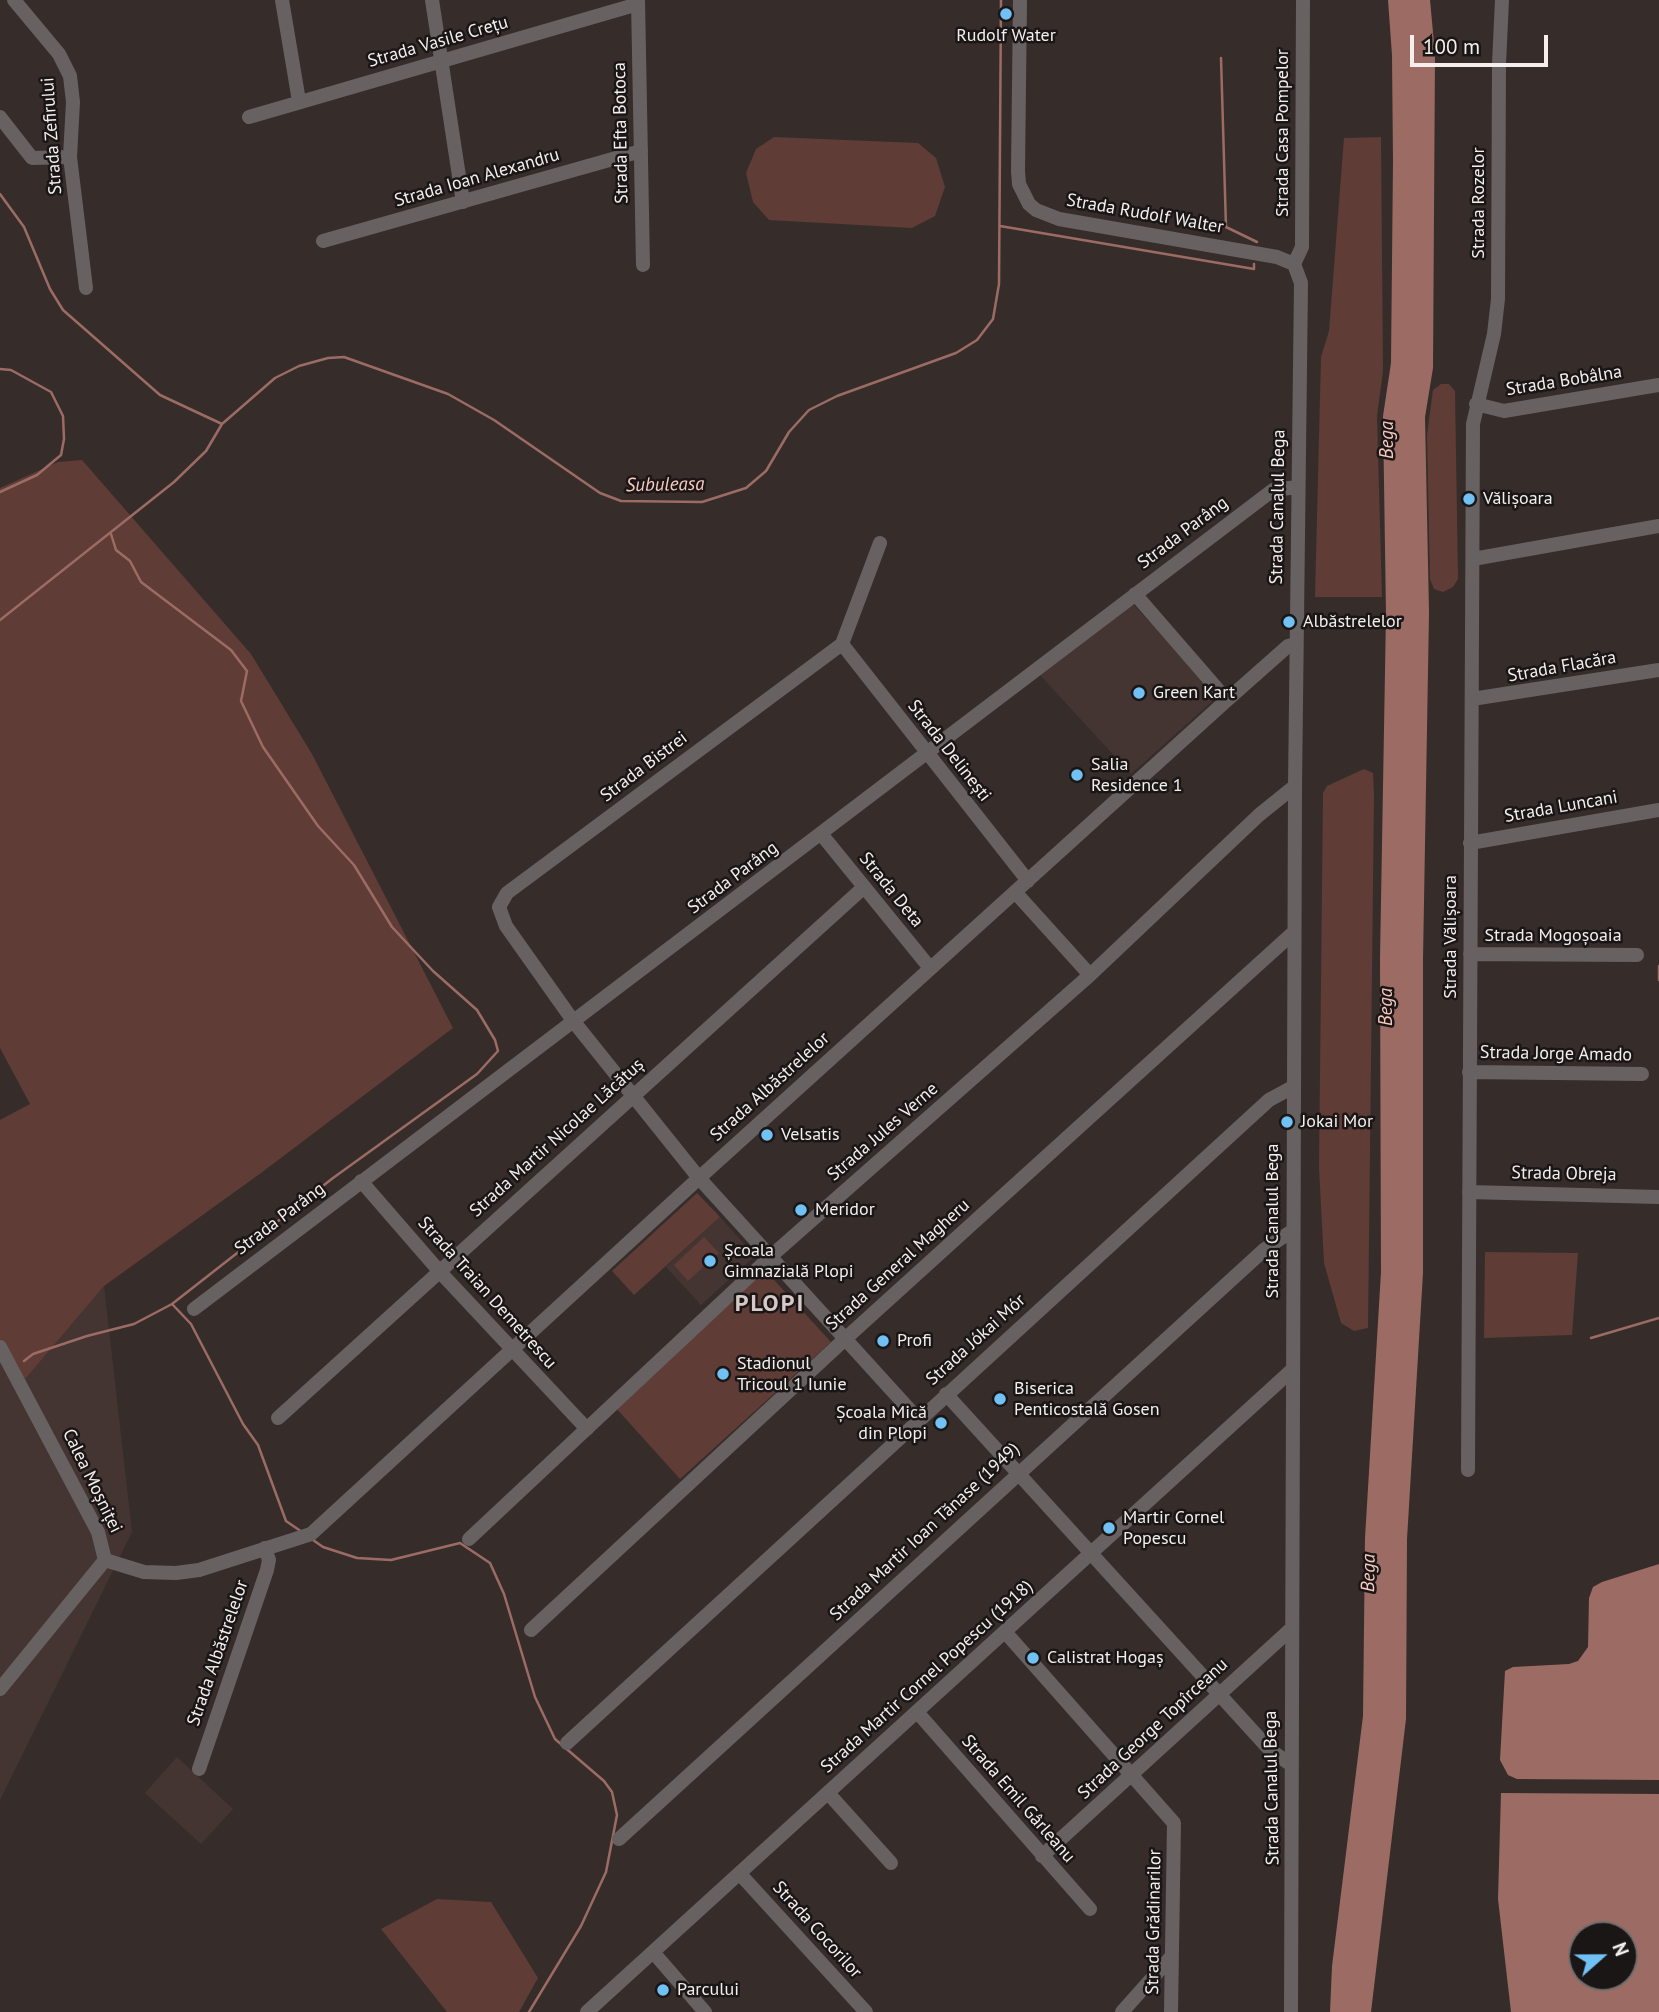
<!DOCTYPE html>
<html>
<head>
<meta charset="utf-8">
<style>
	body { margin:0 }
	#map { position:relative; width:1659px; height:2012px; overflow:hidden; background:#362d2b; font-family:"PT Sans",sans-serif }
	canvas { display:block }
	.north { position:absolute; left:1568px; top:1921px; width:70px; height:70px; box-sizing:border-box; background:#1a1615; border:2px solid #716c6b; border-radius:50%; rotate:69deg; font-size:19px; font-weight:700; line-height:28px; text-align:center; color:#f4eeed }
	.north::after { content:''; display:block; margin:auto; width:24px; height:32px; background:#72c1f5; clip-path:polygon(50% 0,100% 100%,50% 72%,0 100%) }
	.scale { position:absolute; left:1410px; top:35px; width:138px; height:32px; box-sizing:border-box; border:4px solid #f4eeed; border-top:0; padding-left:9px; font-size:21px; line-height:24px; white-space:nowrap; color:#f4eeed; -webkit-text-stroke:5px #1a1615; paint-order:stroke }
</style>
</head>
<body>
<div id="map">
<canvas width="1659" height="2012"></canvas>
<div class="north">N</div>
<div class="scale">100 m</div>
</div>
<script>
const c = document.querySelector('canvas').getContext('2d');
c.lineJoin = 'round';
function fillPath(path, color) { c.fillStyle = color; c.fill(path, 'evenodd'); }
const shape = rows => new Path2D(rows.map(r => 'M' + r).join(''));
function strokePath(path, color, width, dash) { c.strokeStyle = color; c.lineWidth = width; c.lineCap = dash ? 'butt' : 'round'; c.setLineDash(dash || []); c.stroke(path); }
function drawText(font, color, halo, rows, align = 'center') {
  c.font = font + ' "PT Sans",sans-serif'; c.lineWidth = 5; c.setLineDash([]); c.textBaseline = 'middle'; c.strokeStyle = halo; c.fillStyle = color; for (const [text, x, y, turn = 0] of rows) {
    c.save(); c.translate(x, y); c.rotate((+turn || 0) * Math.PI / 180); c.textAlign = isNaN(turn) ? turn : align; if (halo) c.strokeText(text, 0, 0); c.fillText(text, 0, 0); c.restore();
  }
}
fillPath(shape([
	[1132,603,1218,696,1131,774,1040,675],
	[720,1217,755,1256,701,1305,666,1267],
	[104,1286,132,1532,0,1800,0,1361,27,1377],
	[177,1757,233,1809,201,1844,145,1793]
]), '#453532');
fillPath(shape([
	[774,137,918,143,936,158,945,187,935,216,912,228,769,220,753,202,746,173,756,149],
	[1381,137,1383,371,1377,416,1382,597,1315,597,1321,357,1329,331,1344,138],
	[1441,384,1449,384,1455,391,1458,579,1453,587,1443,592,1434,589,1430,579,1427,435,1433,390],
	[82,460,251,654,312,754,453,1028,261,1173,104,1286,27,1377,13,1385,0,1361,0,1120,30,1104,0,1048,0,488,58,462],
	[1364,769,1373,773,1374,795,1368,1328,1354,1331,1341,1323,1324,1263,1319,1168,1323,793,1327,786],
	[697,1193,720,1217,634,1295,612,1271],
	[704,1237,719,1253,688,1281,674,1265],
	[1485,1252,1578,1253,1572,1335,1484,1338],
	[765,1270,831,1342,680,1479,615,1407],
	[437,1899,491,1902,538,1978,519,2012,447,2012,381,1929]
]), '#5f3c36');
fillPath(shape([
	[1388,0,1430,0,1435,54,1433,368,1425,417,1429,613,1423,959,1423,1273,1407,1539,1406,1719,1371,2012,1330,2012,1332,1966,1363,1716,1365,1538,1381,1272,1380,959,1386,614,1383,416,1391,363,1393,161,1392,55],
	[1659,1564,1659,1780,1517,1779,1508,1775,1500,1760,1505,1671,1513,1667,1569,1664,1578,1661,1588,1647,1589,1598,1593,1587,1602,1582],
	[1501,1793,1659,1794,1659,2012,1511,2012,1498,1899],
	[1582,1935,1624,1935,1624,1977,1582,1977]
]), '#9c6c64');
strokePath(shape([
	[1221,58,1226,227,1257,242],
	[0,194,24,227,50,289,63,310,160,395,222,424],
	[1000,226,1254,269,1254,264],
	[0,369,11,370,51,392,63,416,64,439,61,455,37,475,0,492],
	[0,620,174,482,206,451,222,424,275,378,299,366,328,358,344,357,448,394,494,420,600,493,621,501,702,502,746,488,766,471,789,432,809,410,837,396,956,353,977,340,993,319,999,284,1001,0],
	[1659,966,1659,980],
	[172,1304,191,1324,243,1424,258,1445,286,1521,302,1532],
	[1591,1338,1659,1318],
	[24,1361,33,1354,87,1336,134,1324,172,1304,333,1178,477,1074,498,1051,495,1040,477,1010,433,971,392,927,354,865,318,826,263,747,241,701,247,671,231,650,141,582,130,561,116,550,111,534],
	[313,1540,323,1547,357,1558,391,1560,460,1543,490,1563,504,1594,535,1697,555,1739,604,1781,612,1792,617,1815,606,1872,581,1926,529,2012]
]), '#9c6c64', 2.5);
strokePath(shape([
	[14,0,59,54,70,76,73,102,70,157,86,288],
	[282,0,299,101],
	[432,0,463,202],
	[638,0,643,265],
	[1020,0,1018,171,1019,184,1029,204,1036,210,1059,219,1277,257,1294,264],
	[0,117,32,158,70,157],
	[249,117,638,4],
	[323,241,641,151],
	[1294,264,1302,247,1303,0],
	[1476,404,1504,411,1659,385],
	[880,543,842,644,507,893,499,907,506,926,574,1022,699,1178,918,1419],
	[1473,559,1659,526],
	[1135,594,1227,700],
	[842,644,1028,881],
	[1472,699,1659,670],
	[822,835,930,968],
	[1470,843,1659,810],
	[1015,892,1090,975],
	[1470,954,1637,955],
	[1469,1072,1642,1074],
	[361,1181,440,1272,587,1429],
	[1469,1192,1659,1197],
	[194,1309,1273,490,1298,487],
	[0,1347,98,1532,105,1560,0,1689],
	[946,1394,1270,1750,1290,1764],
	[278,1418,863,888],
	[1468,1470,1473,424,1494,334,1498,299,1499,64,1502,0],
	[469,1539,770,1257,1090,975,1259,815,1295,786],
	[105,1560,144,1572,176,1573,199,1570,311,1534,699,1178,1227,700,1288,646,1296,644],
	[531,1630,845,1339,1294,932],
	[1006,1633,1174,1823,1171,2012],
	[918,1713,1090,1909],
	[567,1743,1269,1100,1293,1087],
	[199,1769,267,1570,269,1560,265,1548],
	[828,1793,891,1863],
	[619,1839,1265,1249,1292,1231],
	[1042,1856,1291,1629],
	[740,1874,866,2012],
	[653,1952,705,2012],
	[587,2012,1292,1370],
	[1122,2012,1172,1956],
	[1291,2012,1295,786,1301,283,1294,264]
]), '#676261', 14);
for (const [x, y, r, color] of [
	[1006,14,7,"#72c1f5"],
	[1469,499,7,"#72c1f5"],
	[1289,622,7,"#72c1f5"],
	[1139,693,7,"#72c1f5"],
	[1077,775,7,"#72c1f5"],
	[1287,1122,7,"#72c1f5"],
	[767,1135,7,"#72c1f5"],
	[801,1210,7,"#72c1f5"],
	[710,1261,7,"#72c1f5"],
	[883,1341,7,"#72c1f5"],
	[723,1374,7,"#72c1f5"],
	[1000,1399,7,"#72c1f5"],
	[941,1423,7,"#72c1f5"],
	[1109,1528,7,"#72c1f5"],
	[1033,1658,7,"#72c1f5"],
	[663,1990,7,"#72c1f5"]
]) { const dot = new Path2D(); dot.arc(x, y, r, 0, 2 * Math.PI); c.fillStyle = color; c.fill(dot); strokePath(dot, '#1a1615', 2.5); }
drawText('18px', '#f4eeed', '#1a1615', [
	["Rudolf Water",1006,36,"center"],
	["Vălișoara",1483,499],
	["Albăstrelelor",1303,622],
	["Green Kart",1153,693],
	["Salia",1091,765],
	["Residence 1",1091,786],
	["Jokai Mor",1301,1122],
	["Velsatis",781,1135],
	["Meridor",815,1210],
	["Școala",724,1251],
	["Gimnazială Plopi",724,1272],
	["Profi",897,1341],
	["Stadionul",737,1364],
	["Tricoul 1 Iunie",737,1385],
	["Biserica",1014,1389],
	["Penticostală Gosen",1014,1410],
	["Școala Mică",927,1413,"right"],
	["din Plopi",927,1434,"right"],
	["Martir Cornel",1123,1518],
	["Popescu",1123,1539],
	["Calistrat Hogaș",1047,1658],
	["Parcului",677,1990]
], 'left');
drawText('18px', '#f4eeed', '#1a1615', [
	["Strada Vasile Crețu",438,42,-16],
	["Strada Efta Botoca",621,133,-91],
	["Strada Casa Pompelor",1283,133,-90],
	["Strada Zefirului",52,136,-94],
	["Strada Ioan Alexandru",477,178,-16],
	["Strada Rozelor",1479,203,-90],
	["Strada Rudolf Walter",1145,214,10],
	["Strada Bobâlna",1564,381,-9],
	["Strada Canalul Bega",1278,507,-89],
	["Strada Parâng",1183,533,-37],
	["Strada Flacăra",1562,667,-10],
	["Strada Delinești",949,751,52],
	["Strada Bistrei",644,767,-37],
	["Strada Luncani",1561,807,-10],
	["Strada Parâng",733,878,-37],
	["Strada Deta",891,890,51],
	["Strada Mogoșoaia",1553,936],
	["Strada Vălișoara",1451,937,-90],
	["Strada Jorge Amado",1556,1054,1],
	["Strada Albăstrelelor",770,1087,-42],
	["Strada Jules Verne",883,1132,-41],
	["Strada Martir Nicolae Lăcătuș",557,1138,-42],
	["Strada Obreja",1564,1174,1],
	["Strada Parâng",280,1219,-37],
	["Strada Canalul Bega",1273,1221,-90],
	["Strada General Magheru",898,1265,-42],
	["Strada Traian Demetrescu",487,1293,48],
	["Strada Jókai Mór",976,1340,-42],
	["Calea Moșniței",92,1481,64],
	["Strada Martir Ioan Tănase (1949)",925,1532,-43],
	["Strada Albăstrelelor",218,1653,-71],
	["Strada Martir Cornel Popescu (1918)",927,1677,-42],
	["Strada George Topîrceanu",1153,1729,-43],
	["Strada Canalul Bega",1272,1788,-91],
	["Strada Emil Gârleanu",1018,1799,49],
	["Strada Grădinarilor",1154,1922,-89],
	["Strada Cocorilor",817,1930,48]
]);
drawText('italic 19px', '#f9c9c1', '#1a1615', [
	["Bega",1388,440,-90],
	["Subuleasa",665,485,-1],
	["Bega",1387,1007,-90],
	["Bega",1369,1573,-89]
]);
c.letterSpacing = '2px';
drawText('bold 24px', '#d6cac8', '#1a1615', [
	["PLOPI",770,1304]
]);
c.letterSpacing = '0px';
</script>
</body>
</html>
